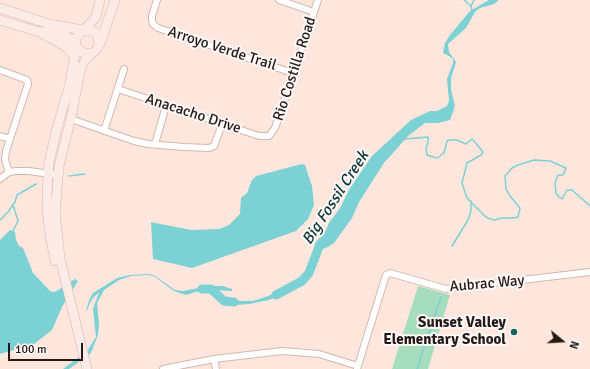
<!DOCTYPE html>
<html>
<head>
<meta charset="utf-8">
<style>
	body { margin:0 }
	#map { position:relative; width:590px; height:369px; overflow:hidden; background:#ffe6dd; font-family:Signika,sans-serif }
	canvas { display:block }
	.north { position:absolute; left:542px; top:321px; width:40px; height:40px; -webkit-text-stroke:3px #fef8f6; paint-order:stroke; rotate:108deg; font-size:11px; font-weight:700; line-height:16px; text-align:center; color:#231814 }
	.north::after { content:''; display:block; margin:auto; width:14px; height:18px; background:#231814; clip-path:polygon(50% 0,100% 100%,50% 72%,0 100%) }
	.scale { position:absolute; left:8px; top:343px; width:75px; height:18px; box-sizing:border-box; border:2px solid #231814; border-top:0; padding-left:5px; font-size:12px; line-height:14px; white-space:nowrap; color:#231814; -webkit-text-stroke:3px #fef8f6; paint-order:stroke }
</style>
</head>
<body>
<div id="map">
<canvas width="590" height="369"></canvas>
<div class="north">N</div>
<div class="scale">100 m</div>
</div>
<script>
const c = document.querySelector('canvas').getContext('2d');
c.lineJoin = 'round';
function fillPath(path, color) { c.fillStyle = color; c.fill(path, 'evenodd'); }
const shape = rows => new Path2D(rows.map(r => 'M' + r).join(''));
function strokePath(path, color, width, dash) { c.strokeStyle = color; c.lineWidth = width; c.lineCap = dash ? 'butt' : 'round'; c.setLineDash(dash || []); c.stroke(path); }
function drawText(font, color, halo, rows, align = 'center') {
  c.font = font + ' Signika,sans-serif'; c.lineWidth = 4; c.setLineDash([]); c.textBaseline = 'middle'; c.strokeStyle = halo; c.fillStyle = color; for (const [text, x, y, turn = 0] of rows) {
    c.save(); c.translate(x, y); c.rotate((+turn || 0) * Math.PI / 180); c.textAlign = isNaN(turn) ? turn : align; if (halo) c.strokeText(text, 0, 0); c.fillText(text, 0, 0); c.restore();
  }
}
fillPath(shape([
	[418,286,450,295,428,369,392,369]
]), '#a7ddbf');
fillPath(shape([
	[489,0,499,0,494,4,480,8,475,12,466,28,448,44,449,52,456,62,451,78,451,90,455,106,450,120,438,123,425,123,408,136,384,163,359,202,352,218,334,243,324,249,322,246,324,235,329,223,340,208,350,188,372,156,411,120,430,111,437,111,447,106,449,101,447,79,453,63,453,59,449,56,443,53,445,43,450,35,470,11],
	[302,164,305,165,312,186,314,205,308,219,296,231,192,268,153,259,151,222,191,230,219,229,229,225,240,214,241,198,247,193,252,180,256,176],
	[10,230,15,232,16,240,19,246,23,248,33,273,50,291,55,292,75,279,78,281,62,307,52,330,34,344,0,354,0,240],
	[147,274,154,275,175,290,183,291,209,286,223,286,232,289,232,291,214,290,195,292,186,295,174,291,154,276,147,275,131,276,119,280,104,290,97,303,99,324,98,335,91,353,69,369,63,369,87,351,96,337,93,309,99,292,92,299,87,310,86,310,90,298,93,293,117,278,130,275],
	[286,289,285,292,269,300,249,304,236,305,223,303,220,300,230,298,240,301,253,301,268,296,280,290]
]), '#7cd1d5');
strokePath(shape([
	[464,0,471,6],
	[472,11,471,6,474,0],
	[405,139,428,137,428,142,426,149,427,155,437,158,444,153,447,141,450,140,457,140,466,144,472,139,474,141,483,152,481,155,467,163,462,183,467,198,486,217,490,219,495,220,501,218,514,218,518,217,520,208,510,196,506,189,505,176,512,168,518,165,534,160,550,161,566,168,563,175,558,175,555,183,556,193,559,197,562,199,567,190,572,190,590,206],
	[69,176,85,174],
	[0,220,8,212,15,202,17,195,36,184],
	[12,233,18,221,13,205],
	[452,246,468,220,471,211,471,201],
	[417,369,441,297]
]), '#7cd1d5', 1.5);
strokePath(shape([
	[202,289,211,289,224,301,234,302],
	[276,295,302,281,309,273,320,244,330,233]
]), '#7cd1d5', 9);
const street = shape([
	[157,0,152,16,152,20,153,24,158,28,293,73],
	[279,0,314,12],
	[0,70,27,80,28,84,6,151,5,160,9,172],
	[118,89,259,136,269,136,275,128,318,0],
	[71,119,134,141,148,144,184,147,209,148,214,146,222,124],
	[104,131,124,69],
	[0,136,10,139],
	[155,144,166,106],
	[0,179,9,172,16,171,29,171,57,175],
	[214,359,216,369],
	[163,369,214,359,282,351,319,354,358,366],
	[357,369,386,275,390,273,446,289,590,272]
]);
const secondary = shape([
	[0,8,49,24,83,30],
	[0,20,36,31,61,34,68,37,76,45],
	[84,30,96,17,100,0],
	[43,34,65,46,71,52,74,57],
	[100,44,115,0],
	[55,261,50,235,47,210,47,194,49,163,56,132,70,83,76,47],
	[87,369,60,258,56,222,56,202,59,166,71,118,81,67,86,59,97,49,99,44,98,37,96,33,89,30,82,31,76,38,76,47,82,52,88,54,91,53]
]);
strokePath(street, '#d4b7ac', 8);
strokePath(secondary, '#d4b7ac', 10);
strokePath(street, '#fff', 6);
strokePath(secondary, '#fceae7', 9);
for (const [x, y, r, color] of [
	[514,332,4,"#156360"]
]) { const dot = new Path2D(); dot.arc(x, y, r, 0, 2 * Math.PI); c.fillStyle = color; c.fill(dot); strokePath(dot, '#fef8f6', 1.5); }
drawText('15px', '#231814', '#fef8f6', [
	["Arroyo Verde Trail",222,49,18],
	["Rio Costilla Road",295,69,-72],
	["Anacacho Drive",193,114,18],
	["Aubrac Way",487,284,-5]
]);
drawText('bold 15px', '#231814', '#fef8f6', [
	["Sunset Valley",506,323],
	["Elementary School",506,340]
], 'right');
drawText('italic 16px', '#093436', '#fef8f6', [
	["Big Fossil Creek",336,198,-57]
]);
</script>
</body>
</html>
